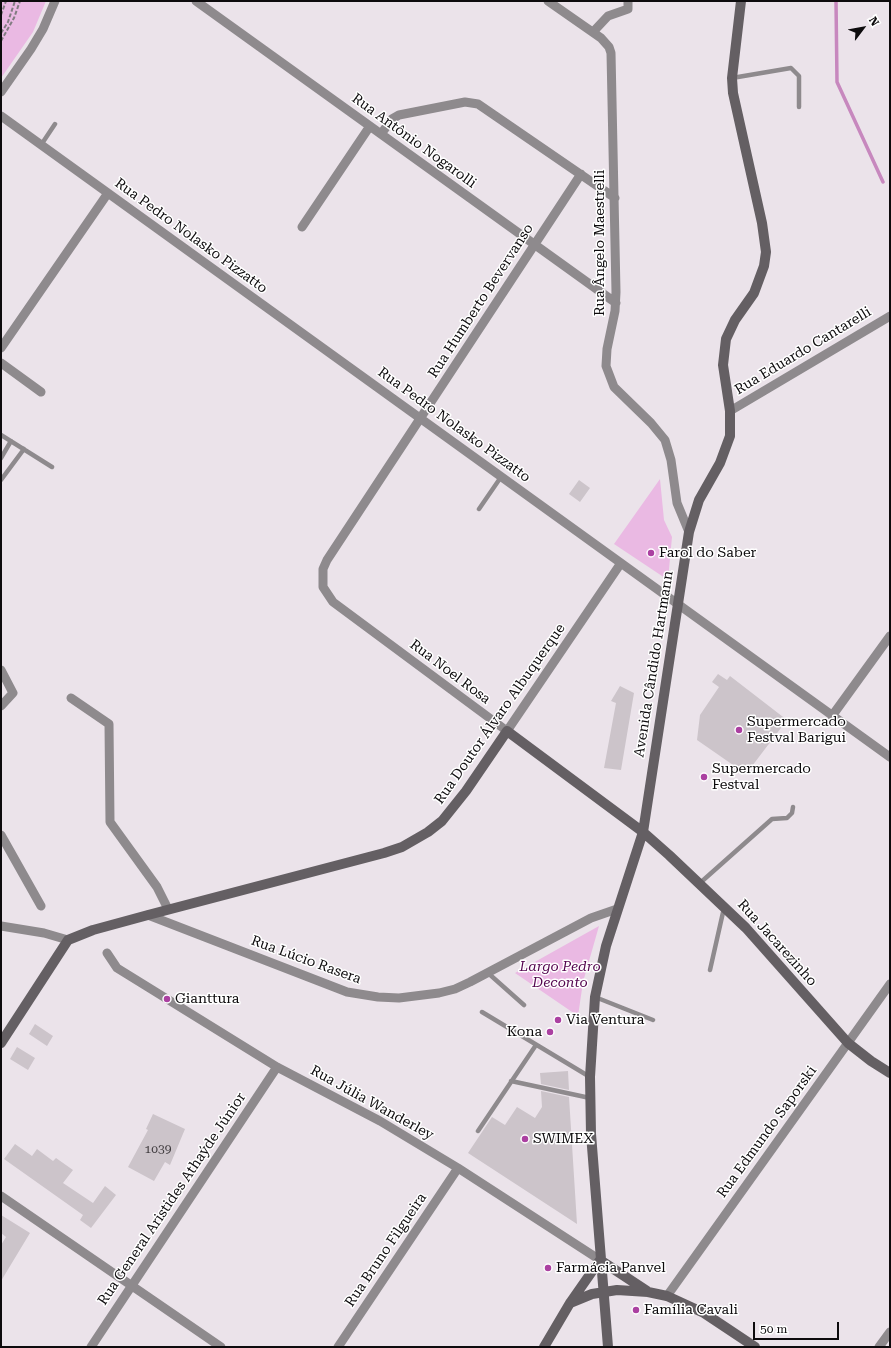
<!DOCTYPE html>
<html>
<head>
<meta charset="utf-8">
<style>
	body { margin:0 }
	#map { position:relative; width:891px; height:1348px; overflow:hidden; background:#ebe3ea; font-family:"Roboto Serif",serif }
	canvas { display:block }
	.frame { position:absolute; inset:0; border:2px solid #0d0b0d; pointer-events:none }
	.north { position:absolute; left:843px; top:8px; width:40px; height:40px; -webkit-text-stroke:3px #fff; paint-order:stroke; rotate:58deg; font-size:11px; font-weight:700; line-height:16px; text-align:center; color:#0d0b0d }
	.north::after { content:''; display:block; margin:auto; width:14px; height:18px; background:#0d0b0d; clip-path:polygon(50% 0,100% 100%,50% 72%,0 100%) }
	.scale { position:absolute; left:753px; top:1322px; width:86px; height:18px; box-sizing:border-box; border:2px solid #0d0b0d; border-top:0; padding-left:5px; font-size:12px; line-height:14px; white-space:nowrap; color:#0d0b0d; -webkit-text-stroke:3px #fff; paint-order:stroke }
</style>
</head>
<body>
<div id="map">
<canvas width="891" height="1348"></canvas>
<div class="frame"></div>
<div class="north">N</div>
<div class="scale">50 m</div>
</div>
<script>
const c = document.querySelector('canvas').getContext('2d');
c.lineJoin = 'round';
function fillPath(path, color) { c.fillStyle = color; c.fill(path, 'evenodd'); }
const shape = rows => new Path2D(rows.map(r => 'M' + r).join(''));
function strokePath(path, color, width, dash) { c.strokeStyle = color; c.lineWidth = width; c.lineCap = dash ? 'butt' : 'round'; c.setLineDash(dash || []); c.stroke(path); }
function drawText(font, color, halo, rows, align = 'center') {
  c.font = font + ' "Roboto Serif",serif'; c.lineWidth = 3; c.setLineDash([]); c.textBaseline = 'middle'; c.strokeStyle = halo; c.fillStyle = color; for (const [text, x, y, turn = 0] of rows) {
    c.save(); c.translate(x, y); c.rotate((+turn || 0) * Math.PI / 180); c.textAlign = isNaN(turn) ? turn : align; if (halo) c.strokeText(text, 0, 0); c.fillText(text, 0, 0); c.restore();
  }
}
fillPath(shape([
	[1,1,46,1,33,32,1,78],
	[660,479,664,520,672,537,668,580,614,544],
	[599,926,583,982,578,1016,515,973]
]), '#eab9e3');
strokePath(shape([
	[836,1,837,82,883,182]
]), '#c788be', 3.5);
fillPath(shape([
	[579,480,590,488,580,502,569,494],
	[718,674,727,680,730,676,787,720,746,774,697,740,700,715,719,687,712,682],
	[620,686,634,693,621,770,604,768,616,703,611,701],
	[35,1024,53,1036,47,1046,29,1034],
	[17,1047,35,1058,28,1070,10,1059],
	[568,1071,569,1090,541,1084,540,1073],
	[541,1091,569,1097,577,1224,468,1153,492,1117,505,1125,517,1107,535,1118,542,1107],
	[153,1114,185,1129,170,1165,165,1162,154,1181,128,1167,148,1130,146,1129],
	[15,1144,32,1156,37,1149,53,1161,56,1158,73,1170,63,1183,93,1203,105,1186,116,1195,91,1228,80,1220,83,1215,4,1159],
	[1,1215,30,1233,1,1281,1,1245,6,1237,1,1233]
]), '#ccc4ca');
strokePath(shape([
	[1,15,6,1],
	[1,33,8,22,15,1],
	[1,41,14,18,20,1]
]), '#817c81', 2, [4, 2]);
strokePath(shape([
	[732,78,791,68,799,76,799,107],
	[41,145,55,124],
	[1,435,52,467],
	[1,458,11,441],
	[1,480,24,449],
	[479,509,501,477],
	[700,883,772,819,787,818,792,813,793,807],
	[710,970,724,908],
	[488,973,524,1005],
	[595,997,653,1020],
	[482,1012,590,1077],
	[511,1081,590,1098],
	[478,1131,536,1045]
]), '#8e8a8d', 4.5);
strokePath(shape([
	[196,1,616,303],
	[548,1,601,38,609,47,611,53,616,292,615,311,607,349,606,366,614,387,651,423,665,440,671,460,677,503,689,532],
	[593,32,608,16,628,9,628,1],
	[1,92,31,49,43,29,55,1],
	[1,116,890,757],
	[381,134,392,119,399,115,465,102,478,104,615,198],
	[581,174,327,560,323,569,323,587,333,602,507,731,621,563],
	[302,227,370,126],
	[1,348,108,193],
	[1,363,41,392],
	[730,411,890,316],
	[1,670,13,693,1,706],
	[71,698,109,724,110,822,157,887,168,909],
	[832,716,890,636],
	[1,835,41,906],
	[148,915,347,992,378,997,399,998,439,993,455,989,470,982,591,918,617,909],
	[1,926,44,933,68,940],
	[107,953,117,968,277,1067,380,1121,458,1168,600,1260],
	[1,1196,221,1347],
	[667,1296,890,984],
	[91,1347,277,1067],
	[338,1347,458,1168],
	[879,1347,890,1332]
]), '#8e8a8d', 9);
strokePath(shape([
	[1,1043,68,940,93,930,148,915,384,853,402,847,428,832,442,821,466,791,507,731,643,832,669,855,746,928,848,1043,871,1061,890,1073],
	[600,1260,647,1291],
	[570,1303,592,1294,617,1290,648,1292,667,1296,704,1313,755,1347],
	[544,1347,570,1303,600,1260],
	[608,1347,591,1134,590,1077,595,997,606,946,643,832,689,532,699,500,720,463,730,436,730,411,723,365,726,339,735,320,754,293,764,266,766,252,762,223,733,93,732,78,741,1]
]), '#645f63', 10);
for (const [x, y, r, color] of [
	[651,553,4,"#ab40a1"],
	[739,730,4,"#ab40a1"],
	[704,777,4,"#ab40a1"],
	[167,999,4,"#ab40a1"],
	[558,1020,4,"#ab40a1"],
	[550,1032,4,"#ab40a1"],
	[525,1139,4,"#ab40a1"],
	[548,1268,4,"#ab40a1"],
	[636,1310,4,"#ab40a1"]
]) { const dot = new Path2D(); dot.arc(x, y, r, 0, 2 * Math.PI); c.fillStyle = color; c.fill(dot); strokePath(dot, '#fff', 1.5); }
drawText('12px', '#3d393c', null, [
	["1039",158,1149]
]);
drawText('14px', '#0d0b0d', '#fff', [
	["Rua Antônio Nogarolli",414,141,36],
	["Rua Pedro Nolasko Pizzatto",191,236,36],
	["Rua Ângelo Maestrelli",600,243,-90],
	["Rua Humberto Bevervanso",481,301,-57],
	["Rua Eduardo Cantarelli",803,351,-31],
	["Rua Pedro Nolasko Pizzatto",454,425,36],
	["Avenida Cândido Hartmann",654,664,-81],
	["Rua Noel Rosa",450,672,37],
	["Rua Doutor Álvaro Albuquerque",500,714,-55],
	["Rua Jacarezinho",777,943,48],
	["Rua Lúcio Rasera",306,960,20],
	["Rua Júlia Wanderley",372,1103,29],
	["Rua Edmundo Saporski",767,1132,-54],
	["Rua General Aristides Athaýde Júnior",172,1199,-56],
	["Rua Bruno Filgueira",386,1250,-56]
]);
drawText('14px', '#0d0b0d', '#fff', [
	["Farol do Saber",659,553],
	["Supermercado",747,722],
	["Festval Barigui",747,738],
	["Supermercado",712,769],
	["Festval",712,785],
	["Gianttura",175,999],
	["Via Ventura",566,1020],
	["Kona",542,1032,"right"],
	["SWIMEX",533,1139],
	["Farmácia Panvel",556,1268],
	["Família Cavali",644,1310]
], 'left');
drawText('italic 14px', '#54054f', '#fff', [
	["Largo Pedro",560,967],
	["Deconto",560,983]
]);
</script>
</body>
</html>
